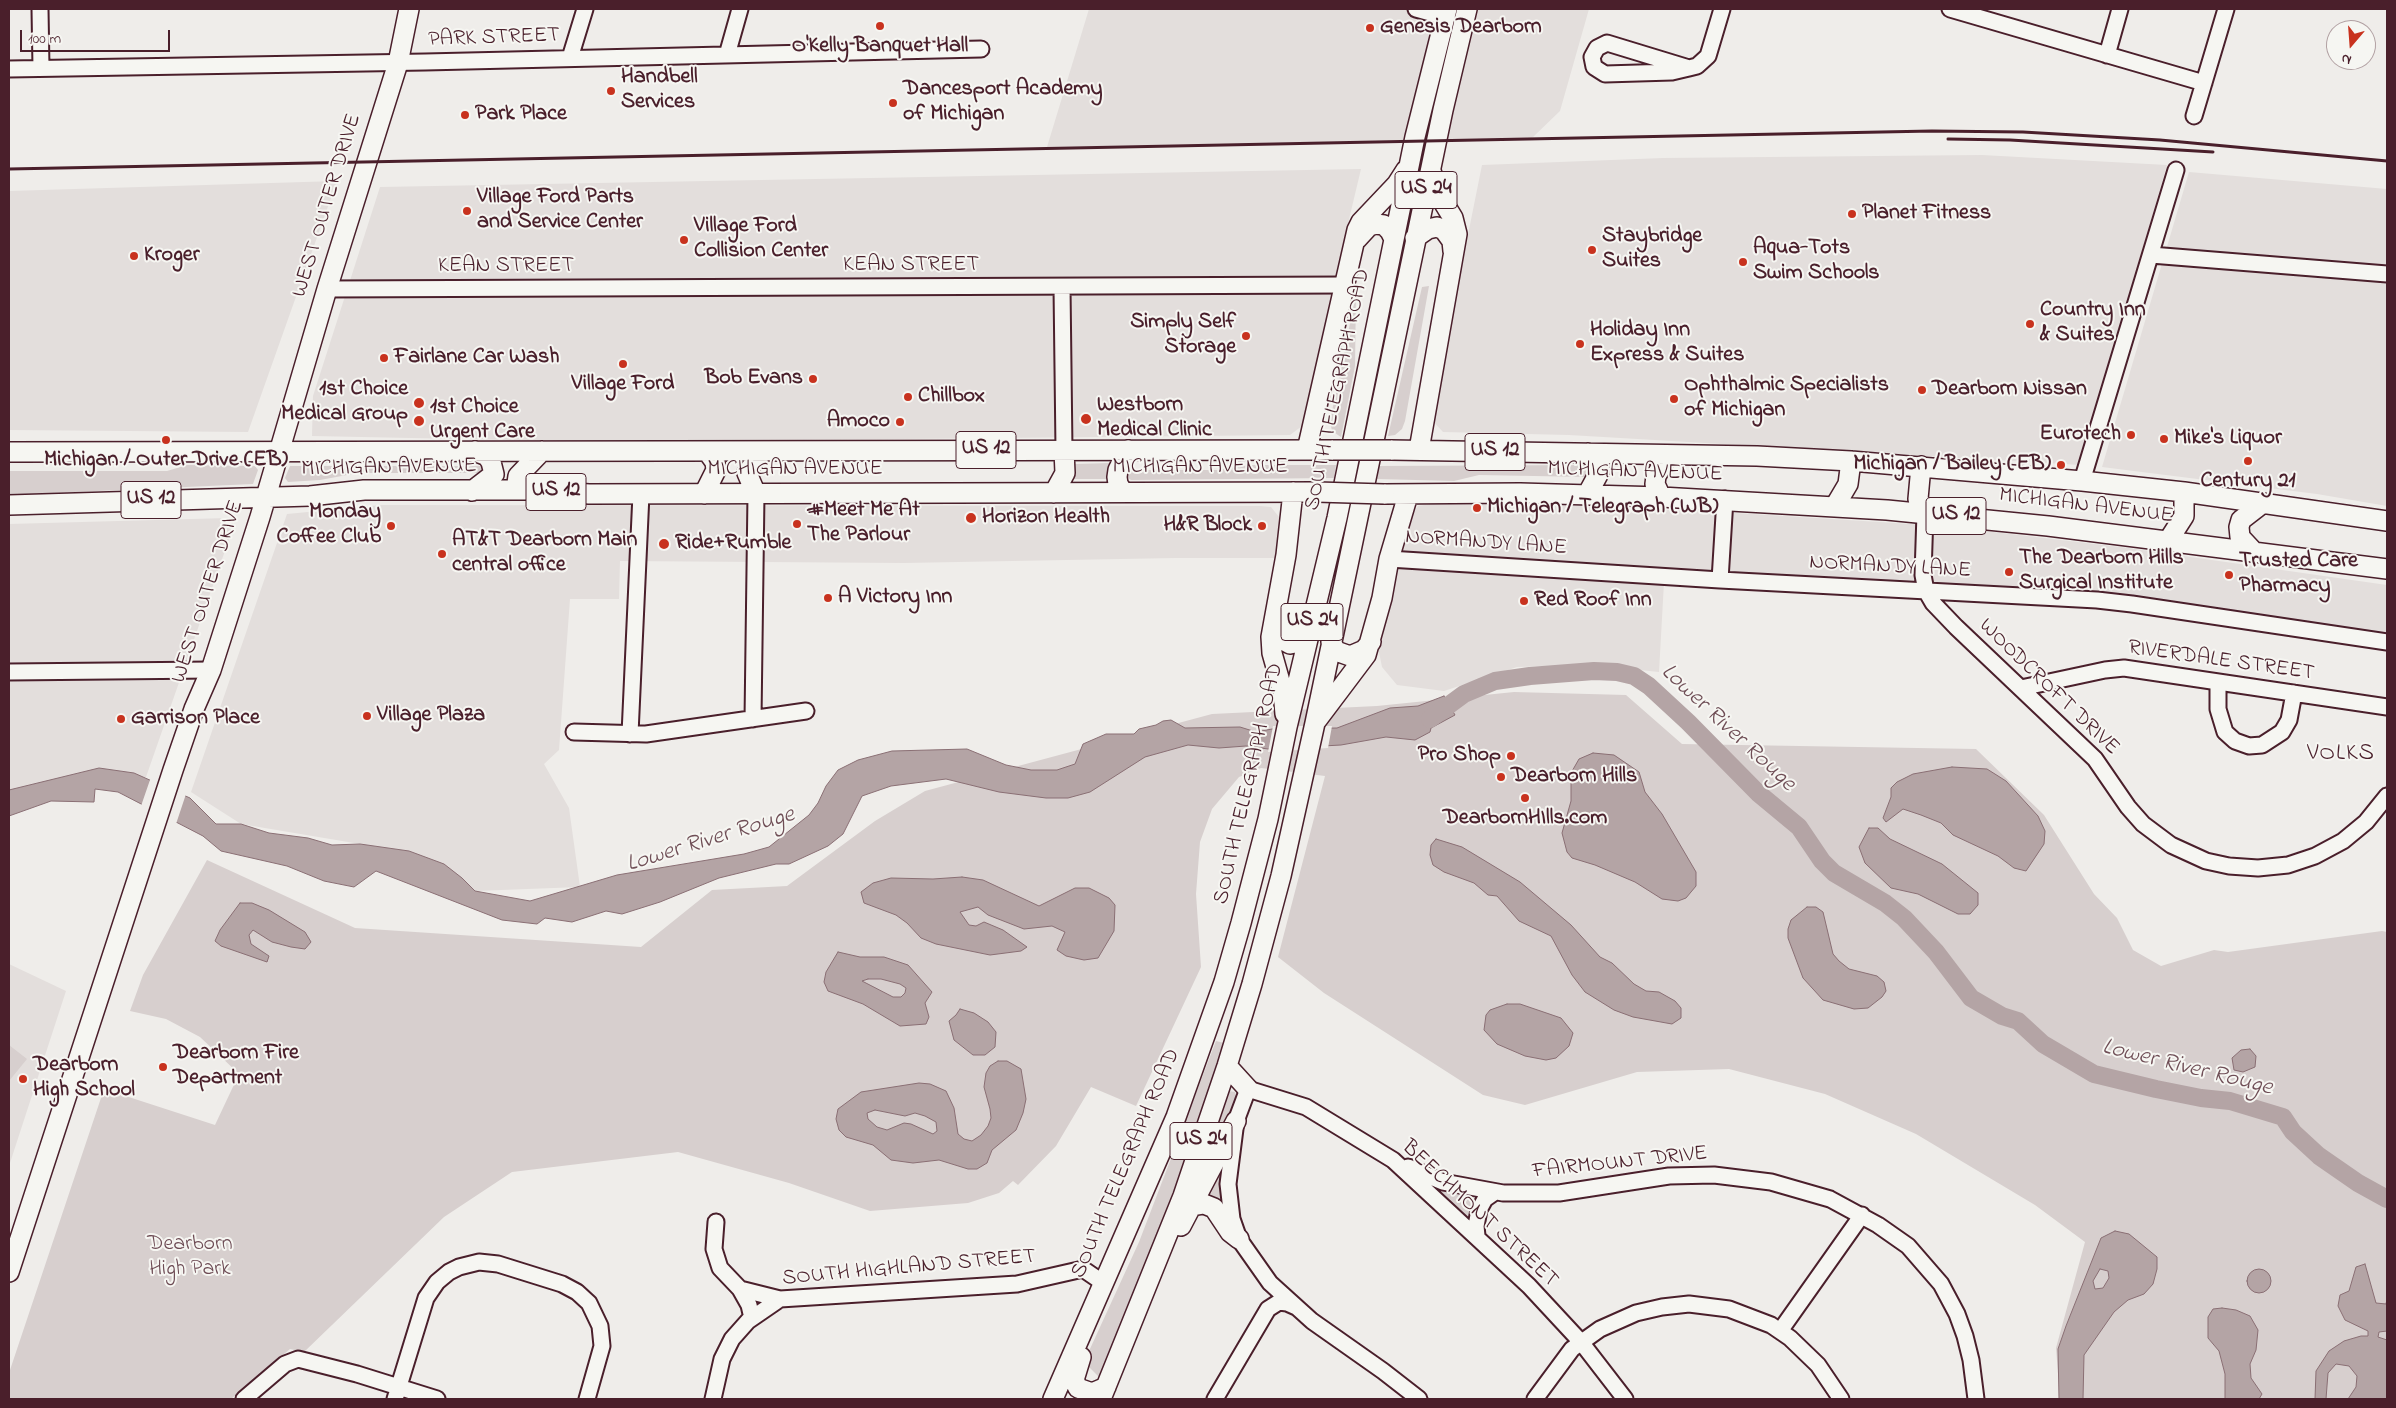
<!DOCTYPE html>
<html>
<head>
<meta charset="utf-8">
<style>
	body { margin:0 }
	#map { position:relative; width:2396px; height:1408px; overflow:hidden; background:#efedea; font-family:"Indie Flower",sans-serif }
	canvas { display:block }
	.frame { position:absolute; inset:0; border:10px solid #4a1f2b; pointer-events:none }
	.north { position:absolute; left:2326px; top:20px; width:50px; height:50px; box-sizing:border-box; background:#f6f6f2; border:1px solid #b1a0a2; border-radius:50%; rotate:198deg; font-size:14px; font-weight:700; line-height:20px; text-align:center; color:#4a1f2b }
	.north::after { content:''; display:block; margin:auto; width:18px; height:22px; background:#c8321e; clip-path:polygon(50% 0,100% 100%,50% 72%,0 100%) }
	.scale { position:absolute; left:20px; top:30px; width:150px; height:22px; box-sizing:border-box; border:2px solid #4a1f2b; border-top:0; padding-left:6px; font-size:15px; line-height:18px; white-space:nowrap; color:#4a1f2b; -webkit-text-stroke:4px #f6f6f2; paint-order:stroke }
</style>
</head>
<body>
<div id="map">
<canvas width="2396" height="1408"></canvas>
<div class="frame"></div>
<div class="north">N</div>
<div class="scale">100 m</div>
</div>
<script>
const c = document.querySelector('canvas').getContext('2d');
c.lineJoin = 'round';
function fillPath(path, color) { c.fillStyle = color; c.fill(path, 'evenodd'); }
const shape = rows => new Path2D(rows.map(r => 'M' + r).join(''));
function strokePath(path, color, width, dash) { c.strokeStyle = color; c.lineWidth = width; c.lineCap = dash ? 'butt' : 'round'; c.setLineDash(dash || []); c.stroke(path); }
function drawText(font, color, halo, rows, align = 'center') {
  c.font = font + ' "Indie Flower",sans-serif'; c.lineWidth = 4; c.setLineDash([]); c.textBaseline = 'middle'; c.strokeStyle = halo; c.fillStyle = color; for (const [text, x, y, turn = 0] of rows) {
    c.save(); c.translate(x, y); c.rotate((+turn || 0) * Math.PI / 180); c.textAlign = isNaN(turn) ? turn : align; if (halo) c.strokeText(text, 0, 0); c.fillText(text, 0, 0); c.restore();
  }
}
fillPath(shape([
	[1089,9,1589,9,1560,111,1532,138,1047,147],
	[1982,155,2167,165,2080,465,1569,435,1443,432,1431,419,1482,165,1663,158],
	[1361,169,1331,295,1306,423,1290,435,610,442,312,436,313,396,380,187],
	[2189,172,2387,189,2387,506,2317,494,2102,467],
	[337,181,248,432,9,430,9,191],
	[1437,503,1540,504,1736,513,1943,526,2128,548,2387,585,2387,646,2138,610,1664,582,1659,672,1593,665,1517,667,1444,691,1397,685,1382,667,1379,652,1392,565,1407,521,1418,506],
	[381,505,1260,506,1271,507,1279,517,1276,558,1175,558,904,563,620,561,619,599,570,599,559,750,544,764,569,808,580,887,475,891,360,844,241,824,191,792,287,514],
	[228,518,234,525,146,777,9,798,9,524],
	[9,964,66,991,9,1166]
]), '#e3dedc');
fillPath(shape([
	[1429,286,1405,421,1402,429,1395,435,1388,436,1422,287],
	[1356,294,1355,366,1341,437,1332,431,1330,421],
	[1110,463,1108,479,1073,479,1075,464],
	[187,465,255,466,258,470,253,484,9,495,9,471,167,471],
	[1249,465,1336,465,1334,478,1131,480,1127,477,1126,473,1129,470,1217,470],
	[1589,465,1593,468,1588,477,1479,475,1454,481,1377,479,1379,466],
	[290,466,482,466,485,470,481,473,358,473,320,480,288,482,285,478],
	[1514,692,1626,695,1682,744,1976,749,2044,815,2094,894,2117,918,2133,950,2161,966,2214,950,2228,952,2382,931,2387,932,2387,1399,2060,1399,2056,1348,2085,1242,2035,1205,1916,1134,1825,1094,1729,1069,1637,1072,1525,1105,1483,1095,1324,993,1278,957,1325,776,1261,768,1239,777,1212,809,1200,842,1196,894,1201,967,1136,1106,1091,1087,1056,1146,1018,1185,1013,1181,999,1193,968,1203,870,1211,789,1183,678,1152,512,1172,444,1217,304,1352,290,1349,231,1399,9,1399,9,1373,104,1089,215,1125,239,1074,200,1037,166,1019,130,1011,143,975,207,860,355,928,641,947,712,890,787,886,875,821,925,791,1212,714,1377,706],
	[1216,1041,1224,1043,1206,1099,1179,1177,1100,1378,1084,1362,1139,1242],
	[9,1045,27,1059,9,1081],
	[1229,1091,1235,1092,1238,1102,1199,1176],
	[1223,1154,1227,1206,1220,1210,1204,1192],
	[1432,1187,1479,1199,1471,1223]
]), '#d7cfce');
const water = shape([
	[1444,696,1455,715,1431,728,1430,732,1415,740,1386,737,1341,745,1268,749,1246,746,1219,748,1188,745,1145,757,1090,792,1068,798,1046,798,999,792,946,779,891,786,862,796,843,834,828,846,789,864,776,864,719,878,660,902,622,914,606,911,572,922,545,918,537,924,502,920,376,871,354,887,324,881,287,866,221,851,203,836,118,792,95,789,94,802,51,801,9,816,9,790,99,768,134,773,190,798,216,824,241,824,269,833,308,838,332,845,360,844,409,851,444,864,462,878,475,891,530,901,617,875,744,854,769,847,809,815,818,803,826,786,838,770,858,760,892,751,967,749,1006,765,1031,770,1057,770,1075,764,1083,744,1106,734,1134,734,1139,729,1156,725,1163,721,1171,720,1185,728,1240,727,1256,732,1272,729,1337,728,1390,708,1418,706,1444,696],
	[1593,753,1614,755,1639,772,1645,792,1662,814,1696,872,1696,886,1686,898,1678,901,1662,899,1635,882,1595,865,1572,858,1567,852,1562,833,1571,801,1571,773,1579,759,1593,753],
	[1952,767,1987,769,2006,781,2038,816,2045,831,2044,844,2026,871,2014,868,1998,856,1953,835,1941,823,1921,815,1903,809,1886,822,1883,818,1891,797,1891,788,1897,782,1913,774,1952,767],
	[1869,828,1878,828,1890,839,1942,864,1978,893,1978,905,1970,914,1958,914,1918,894,1891,888,1865,863,1859,847,1869,828],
	[1436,839,1462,847,1520,882,1571,925,1600,957,1612,963,1634,984,1646,991,1659,992,1675,1001,1681,1008,1681,1018,1672,1024,1633,1017,1614,1010,1585,992,1572,975,1551,936,1519,921,1497,896,1488,895,1474,883,1444,872,1433,865,1430,855,1431,845,1436,839],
	[962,877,983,880,1039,906,1075,888,1089,888,1109,898,1115,905,1114,931,1098,958,1084,960,1066,956,1057,950,1065,932,1052,926,1024,929,988,915,978,907,960,912,969,925,976,926,984,922,1003,930,1027,947,1021,951,990,955,936,944,921,938,907,923,896,915,864,903,861,892,873,883,891,878,933,879,962,877],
	[240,903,252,903,269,910,305,932,311,942,305,949,291,947,272,942,253,930,249,935,251,944,269,956,267,962,221,946,215,941,220,930,240,903],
	[1807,907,1816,907,1823,912,1833,954,1839,961,1849,969,1877,976,1884,982,1886,991,1882,997,1868,1008,1854,1009,1823,1000,1803,978,1788,938,1788,929,1791,920,1807,907],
	[838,952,860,957,884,957,908,965,932,992,925,1003,929,1017,926,1024,900,1026,863,1004,828,991,824,982,826,972,838,952],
	[868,979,881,979,900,984,906,988,905,993,901,997,893,997,862,981,868,979],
	[1507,1004,1520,1004,1561,1018,1573,1033,1569,1046,1556,1058,1546,1060,1525,1056,1497,1044,1484,1030,1486,1015,1490,1010,1507,1004],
	[960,1009,974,1013,988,1022,996,1032,995,1047,985,1055,973,1055,954,1040,949,1021,956,1015,960,1009],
	[2250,1049,2256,1056,2255,1067,2243,1072,2234,1070,2232,1058,2241,1050,2250,1049],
	[998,1061,1007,1061,1021,1069,1026,1099,1023,1113,1016,1130,992,1150,987,1163,977,1169,968,1169,939,1160,913,1163,891,1160,873,1145,846,1137,839,1130,836,1119,838,1109,861,1092,919,1083,930,1084,946,1091,954,1108,958,1134,964,1139,972,1141,981,1135,988,1126,991,1118,990,1109,984,1087,986,1073,990,1066,998,1061],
	[875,1110,905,1116,915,1113,925,1116,936,1122,937,1131,933,1134,911,1124,904,1123,887,1130,877,1127,868,1119,867,1113,875,1110],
	[2115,1231,2129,1234,2157,1257,2157,1269,2153,1284,2144,1294,2128,1300,2114,1312,2084,1355,2083,1399,2059,1399,2058,1349,2066,1326,2101,1238,2115,1231],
	[2100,1269,2108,1271,2109,1278,2103,1288,2095,1289,2093,1281,2100,1269],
	[2365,1264,2376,1303,2386,1304,2387,1299,2387,1331,2379,1332,2378,1337,2387,1340,2387,1399,2348,1399,2356,1387,2357,1376,2349,1366,2336,1364,2328,1373,2326,1399,2315,1399,2316,1371,2329,1351,2344,1341,2361,1336,2368,1336,2368,1331,2345,1320,2338,1306,2340,1295,2349,1291,2356,1267,2365,1264],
	'2247 1281a12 12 0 1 1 24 0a12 12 0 1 1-24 0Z',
	[2222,1308,2236,1310,2250,1316,2258,1330,2256,1350,2250,1364,2251,1378,2262,1394,2259,1399,2225,1399,2225,1374,2219,1351,2208,1338,2208,1317,2213,1309,2222,1308]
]);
fillPath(water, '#b4a4a5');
strokePath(water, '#8a6f74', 1);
fillPath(shape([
	[1273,726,1332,726,1328,748,1268,752],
	[151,777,186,794,176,824,141,806]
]), '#efedea');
strokePath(shape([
	[1430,719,1464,694,1495,681,1530,676,1594,671,1617,672,1634,676,1649,686,1688,722,1758,793,1799,827,1822,861,1834,873,1885,903,1904,918,1936,952,1971,998,2002,1016,2018,1021,2043,1044,2094,1074,2156,1089,2201,1098,2230,1101,2283,1117,2293,1132,2319,1156,2358,1183,2387,1199]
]), '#b4a4a5', 18);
const minor = shape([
	[40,9,41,68],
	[1416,9,1445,17],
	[1950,9,2204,83],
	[727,55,740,9],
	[2107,55,2120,9],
	[570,58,585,9],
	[1689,68,1672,72,1605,74,1594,67,1592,57,1597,48,1607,43,1689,68,1697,66,1708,56,1722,9],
	[9,69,425,62,981,49],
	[2194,116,2226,9],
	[2151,255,2387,274],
	[1062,287,1064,450],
	[327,289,1345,285],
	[2082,481,2176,170],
	[1925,513,1923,575,1926,591,1933,603,1956,627,2095,759,2128,807,2143,824,2171,845,2206,861,2229,866,2258,868,2288,865,2315,856,2343,841,2366,822,2387,796],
	[1389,559,1720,580,2097,600,2132,604,2387,642],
	[1720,580,1725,499],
	[9,672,211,670],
	[2218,682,2218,709,2225,732,2235,741,2249,746,2262,745,2282,732,2289,720,2294,693],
	[2021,688,2105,670,2124,668,2387,707],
	[753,719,756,494],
	[574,732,646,734,806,711],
	[630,734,641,494],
	[1408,1167,1443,1182,1503,1193,1559,1193,1669,1176,1714,1175,1771,1182,1830,1199,1878,1225,1908,1246,1941,1284,1957,1314,1965,1336,1971,1360,1976,1399],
	[716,1222,714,1249,720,1268,740,1289,749,1305,752,1318],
	[1477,1236,1476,1226,1479,1210,1485,1199,1495,1192],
	[740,1289,780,1299],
	[1780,1331,1862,1215],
	[244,1399,285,1364,298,1359,357,1374,437,1399],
	[395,1399,426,1298,437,1282,449,1272,459,1267,479,1262,498,1264,562,1284,577,1292,589,1303,600,1326,602,1346,587,1399],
	[713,1399,722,1359,732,1339,748,1321,780,1299,1017,1284,1083,1269,1102,1282],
	[1215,1399,1268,1309,1279,1302,1287,1303,1296,1307],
	[1419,1399,1383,1371,1312,1321,1270,1283,1239,1239,1232,1219,1228,1184,1236,1121,1248,1089,1306,1107,1393,1160,1529,1286,1581,1342,1625,1399],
	[1535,1399,1572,1349,1600,1329,1636,1313,1662,1307,1689,1304,1729,1309,1771,1325,1790,1338,1818,1365,1841,1399]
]);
const major = shape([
	[1415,238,1428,229,1437,227,1444,230,1452,241,1453,251],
	[1357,239,1369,226,1376,224,1384,225,1390,231,1394,239],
	[1307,450,1357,230,1361,222,1397,184,1406,170],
	[1391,450,1757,456,1851,461,2082,481,2184,492,2387,521],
	[1419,450,1457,234,1453,218,1439,195,1431,171],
	[9,452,1333,450],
	[1921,466,1918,499,1925,513],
	[516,490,518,476,542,451],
	[472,491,494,474,491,462,487,456,475,451],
	[1123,492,1118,484,1117,477,1118,470,1128,450],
	[1054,493,1065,473,1064,450],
	[704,494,716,470,715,462,707,451],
	[756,494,747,473,763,451],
	[1384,494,1520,493,1661,497,1887,510,2048,526,2387,569],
	[1587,495,1600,471,1596,461,1588,453],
	[1661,497,1655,484,1656,476,1668,455],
	[9,505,310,496,364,490,534,490,589,494,1317,492],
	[1835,506,1848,484,1851,461],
	[2168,541,2184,516,2184,492],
	[2254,552,2240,537,2239,527,2241,520,2263,503],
	[1275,620,1280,636,1283,640,1290,644,1300,642,1310,631],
	[1331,642,1336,651,1350,656,1364,650,1371,642],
	[1285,714,1283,692,1272,653,1271,637,1286,555,1293,492],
	[1317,720,1366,655,1382,598,1389,559,1408,495],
	[1227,1066,1248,1089],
	[1192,1206,1204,1204,1214,1208,1230,1232,1239,1239],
	[1181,1226,1236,1121],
	[9,1272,173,770,194,709,211,670,260,517,327,289,398,63,409,9],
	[1081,1357,1074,1380,1078,1388,1092,1393,1106,1387],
	[1053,1399,1176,1117,1224,982,1241,923,1268,819,1287,727,1337,518,1415,137,1447,9],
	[1101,1399,1183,1196,1227,1066,1252,984,1281,876,1315,723,1443,110,1467,9]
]);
strokePath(minor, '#4a1f2b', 19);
strokePath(major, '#4a1f2b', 22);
strokePath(minor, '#f6f6f2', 15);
strokePath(major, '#f6f6f2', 19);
strokePath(shape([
	[1948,139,2010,140,2213,152],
	[9,169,1932,131,2023,132,2160,140,2387,161]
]), '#4a1f2b', 3);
const majorBridge = shape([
	[1333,450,1391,450],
	[1317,492,1384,494]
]);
strokePath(majorBridge, '#4a1f2b', 22, []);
strokePath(majorBridge, '#f6f6f2', 19);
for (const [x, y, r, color] of [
	[880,26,5,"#c8321e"],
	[1370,28,5,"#c8321e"],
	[611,91,5,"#c8321e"],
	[893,103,5,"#c8321e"],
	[465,115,5,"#c8321e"],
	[467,211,5,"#c8321e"],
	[1852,214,5,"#c8321e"],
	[684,240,5,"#c8321e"],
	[1592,250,5,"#c8321e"],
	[134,256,5,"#c8321e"],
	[1743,262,5,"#c8321e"],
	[2030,324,5,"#c8321e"],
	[1246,336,5,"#c8321e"],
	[1580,344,5,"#c8321e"],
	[384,358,5,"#c8321e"],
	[623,364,5,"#c8321e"],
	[813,379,5,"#c8321e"],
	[1922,390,5,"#c8321e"],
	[908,397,5,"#c8321e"],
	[1674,399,5,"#c8321e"],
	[419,403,6,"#c8321e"],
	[1086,419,6,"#c8321e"],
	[419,421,6,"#c8321e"],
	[900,422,5,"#c8321e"],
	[2131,435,5,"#c8321e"],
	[2164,439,5,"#c8321e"],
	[166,440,5,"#c8321e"],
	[2248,461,5,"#c8321e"],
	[2061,465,5,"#c8321e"],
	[1477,508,5,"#c8321e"],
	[971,518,6,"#c8321e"],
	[797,524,5,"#c8321e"],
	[391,526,5,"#c8321e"],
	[1262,526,5,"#c8321e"],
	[664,544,6,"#c8321e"],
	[442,554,5,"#c8321e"],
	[2009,572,5,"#c8321e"],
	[2229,575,5,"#c8321e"],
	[828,598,5,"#c8321e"],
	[1524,601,5,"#c8321e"],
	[367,716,5,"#c8321e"],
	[121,719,5,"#c8321e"],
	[1511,756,5,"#c8321e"],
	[1501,777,5,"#c8321e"],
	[1525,798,5,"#c8321e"],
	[163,1067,5,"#c8321e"],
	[23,1079,5,"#c8321e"]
]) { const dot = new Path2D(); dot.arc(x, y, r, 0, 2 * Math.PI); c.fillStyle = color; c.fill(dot); strokePath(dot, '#f6f6f2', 2); }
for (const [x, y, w] of [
	[1426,190,62],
	[986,450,60],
	[1495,452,60],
	[556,492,60],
	[151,500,60],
	[1956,516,60],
	[1312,622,62],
	[1201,1141,62]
]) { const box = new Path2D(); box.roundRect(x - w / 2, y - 18.5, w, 37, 4); c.fillStyle = '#f6f6f2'; c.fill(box); strokePath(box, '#4a1f2b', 1); }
drawText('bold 21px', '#4a1f2b', null, [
	["US 24",1426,190],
	["US 12",986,450],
	["US 12",1495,452],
	["US 12",556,492],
	["US 12",151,500],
	["US 12",1956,516],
	["US 24",1312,622],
	["US 24",1201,1141]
]);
drawText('bold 22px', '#4a1f2b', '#f6f6f2', [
	["Genesis Dearborn",1380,28],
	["O'Kelly Banquet Hall",880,47,"center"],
	["Handbell",621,78],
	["Services",621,103],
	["Dancesport Academy",903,90],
	["of Michigan",903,115],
	["Park Place",475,115],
	["Village Ford Parts",477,198],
	["and Service Center",477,223],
	["Planet Fitness",1862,214],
	["Village Ford",694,227],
	["Collision Center",694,252],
	["Staybridge",1602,237],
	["Suites",1602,262],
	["Aqua-Tots",1753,249],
	["Swim Schools",1753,274],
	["Kroger",144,256],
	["Country Inn",2040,311],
	["& Suites",2040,336],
	["Simply Self",1236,323,"right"],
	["Storage",1236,348,"right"],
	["Holiday Inn",1590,331],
	["Express & Suites",1590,356],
	["Fairlane Car Wash",394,358],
	["Bob Evans",803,379,"right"],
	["Village Ford",623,385,"center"],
	["Ophthalmic Specialists",1684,386],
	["of Michigan",1684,411],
	["1st Choice",408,390,"right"],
	["Medical Group",408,415,"right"],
	["Dearborn Nissan",1932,390],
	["Chillbox",918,397],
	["Westborn",1097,406],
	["Medical Clinic",1097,431],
	["1st Choice",430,408],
	["Urgent Care",430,433],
	["Amoco",890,422,"right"],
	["Eurotech",2121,435,"right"],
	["Mike's Liquor",2174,439],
	["Michigan / Outer Drive (EB)",166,461,"center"],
	["Michigan / Bailey (EB)",2051,465,"right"],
	["Century 21",2248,482,"center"],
	["Michigan / Telegraph (WB)",1487,508],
	["#Meet Me At",807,511],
	["The Parlour",807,536],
	["Monday",381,513,"right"],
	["Coffee Club",381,538,"right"],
	["Horizon Health",982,518],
	["H&R Block",1252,526,"right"],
	["AT&T Dearborn Main",452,541],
	["central office",452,566],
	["Ride+Rumble",675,544],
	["The Dearborn Hills",2019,559],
	["Surgical Institute",2019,584],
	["Trusted Care",2239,562],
	["Pharmacy",2239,587],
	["A Victory Inn",838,598],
	["Red Roof Inn",1534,601],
	["Village Plaza",377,716],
	["Garrison Place",131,719],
	["Pro Shop",1501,756,"right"],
	["Dearborn Hills",1511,777],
	["DearbornHIlls.com",1525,819,"center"],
	["Dearborn Fire",173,1054],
	["Department",173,1079],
	["Dearborn",33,1066],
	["High School",33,1091]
], 'left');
drawText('22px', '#4a1f2b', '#f6f6f2', [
	["PARK STREET",494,39,-2],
	["WEST OUTER DRIVE",328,206,-73],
	["KEAN STREET",911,266],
	["KEAN STREET",506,267],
	["SOUTH TELEGRAPH ROAD",1339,390,-78],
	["MICHIGAN AVENUE",1200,468],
	["MICHIGAN AVENUE",389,469,-1],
	["MICHIGAN AVENUE",795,470],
	["MICHIGAN AVENUE",1635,473,2],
	["MICHIGAN AVENUE",2086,507,7],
	["NORMANDY LANE",1486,544,4],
	["NORMANDY LANE",1890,568,3],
	["WEST OUTER DRIVE",209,592,-72],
	["RIVERDALE STREET",2221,662,8],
	["WOODCROFT DRIVE",2048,688,44],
	["SOUTH TELEGRAPH ROAD",1250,784,-77],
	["SOUTH TELEGRAPH ROAD",1127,1164,-67],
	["FAIRMOUNT DRIVE",1620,1164,-6],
	["BEECHMONT STREET",1479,1215,43],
	["SOUTH HIGHLAND STREET",909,1269,-5]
]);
drawText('22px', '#6d4b54', '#f6f6f2', [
	["Dearborn",190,1245],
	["High Park",190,1270]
]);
drawText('italic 24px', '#6f4e56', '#f6f6f2', [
	["Lower River Rouge",1727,729,43],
	["Lower River Rouge",711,841,-17],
	["Lower River Rouge",2187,1069,14]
]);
c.letterSpacing = '1px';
drawText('24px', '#4a1f2b', '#f6f6f2', [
	["VOLKS",2341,755]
]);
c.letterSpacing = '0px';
</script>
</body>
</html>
